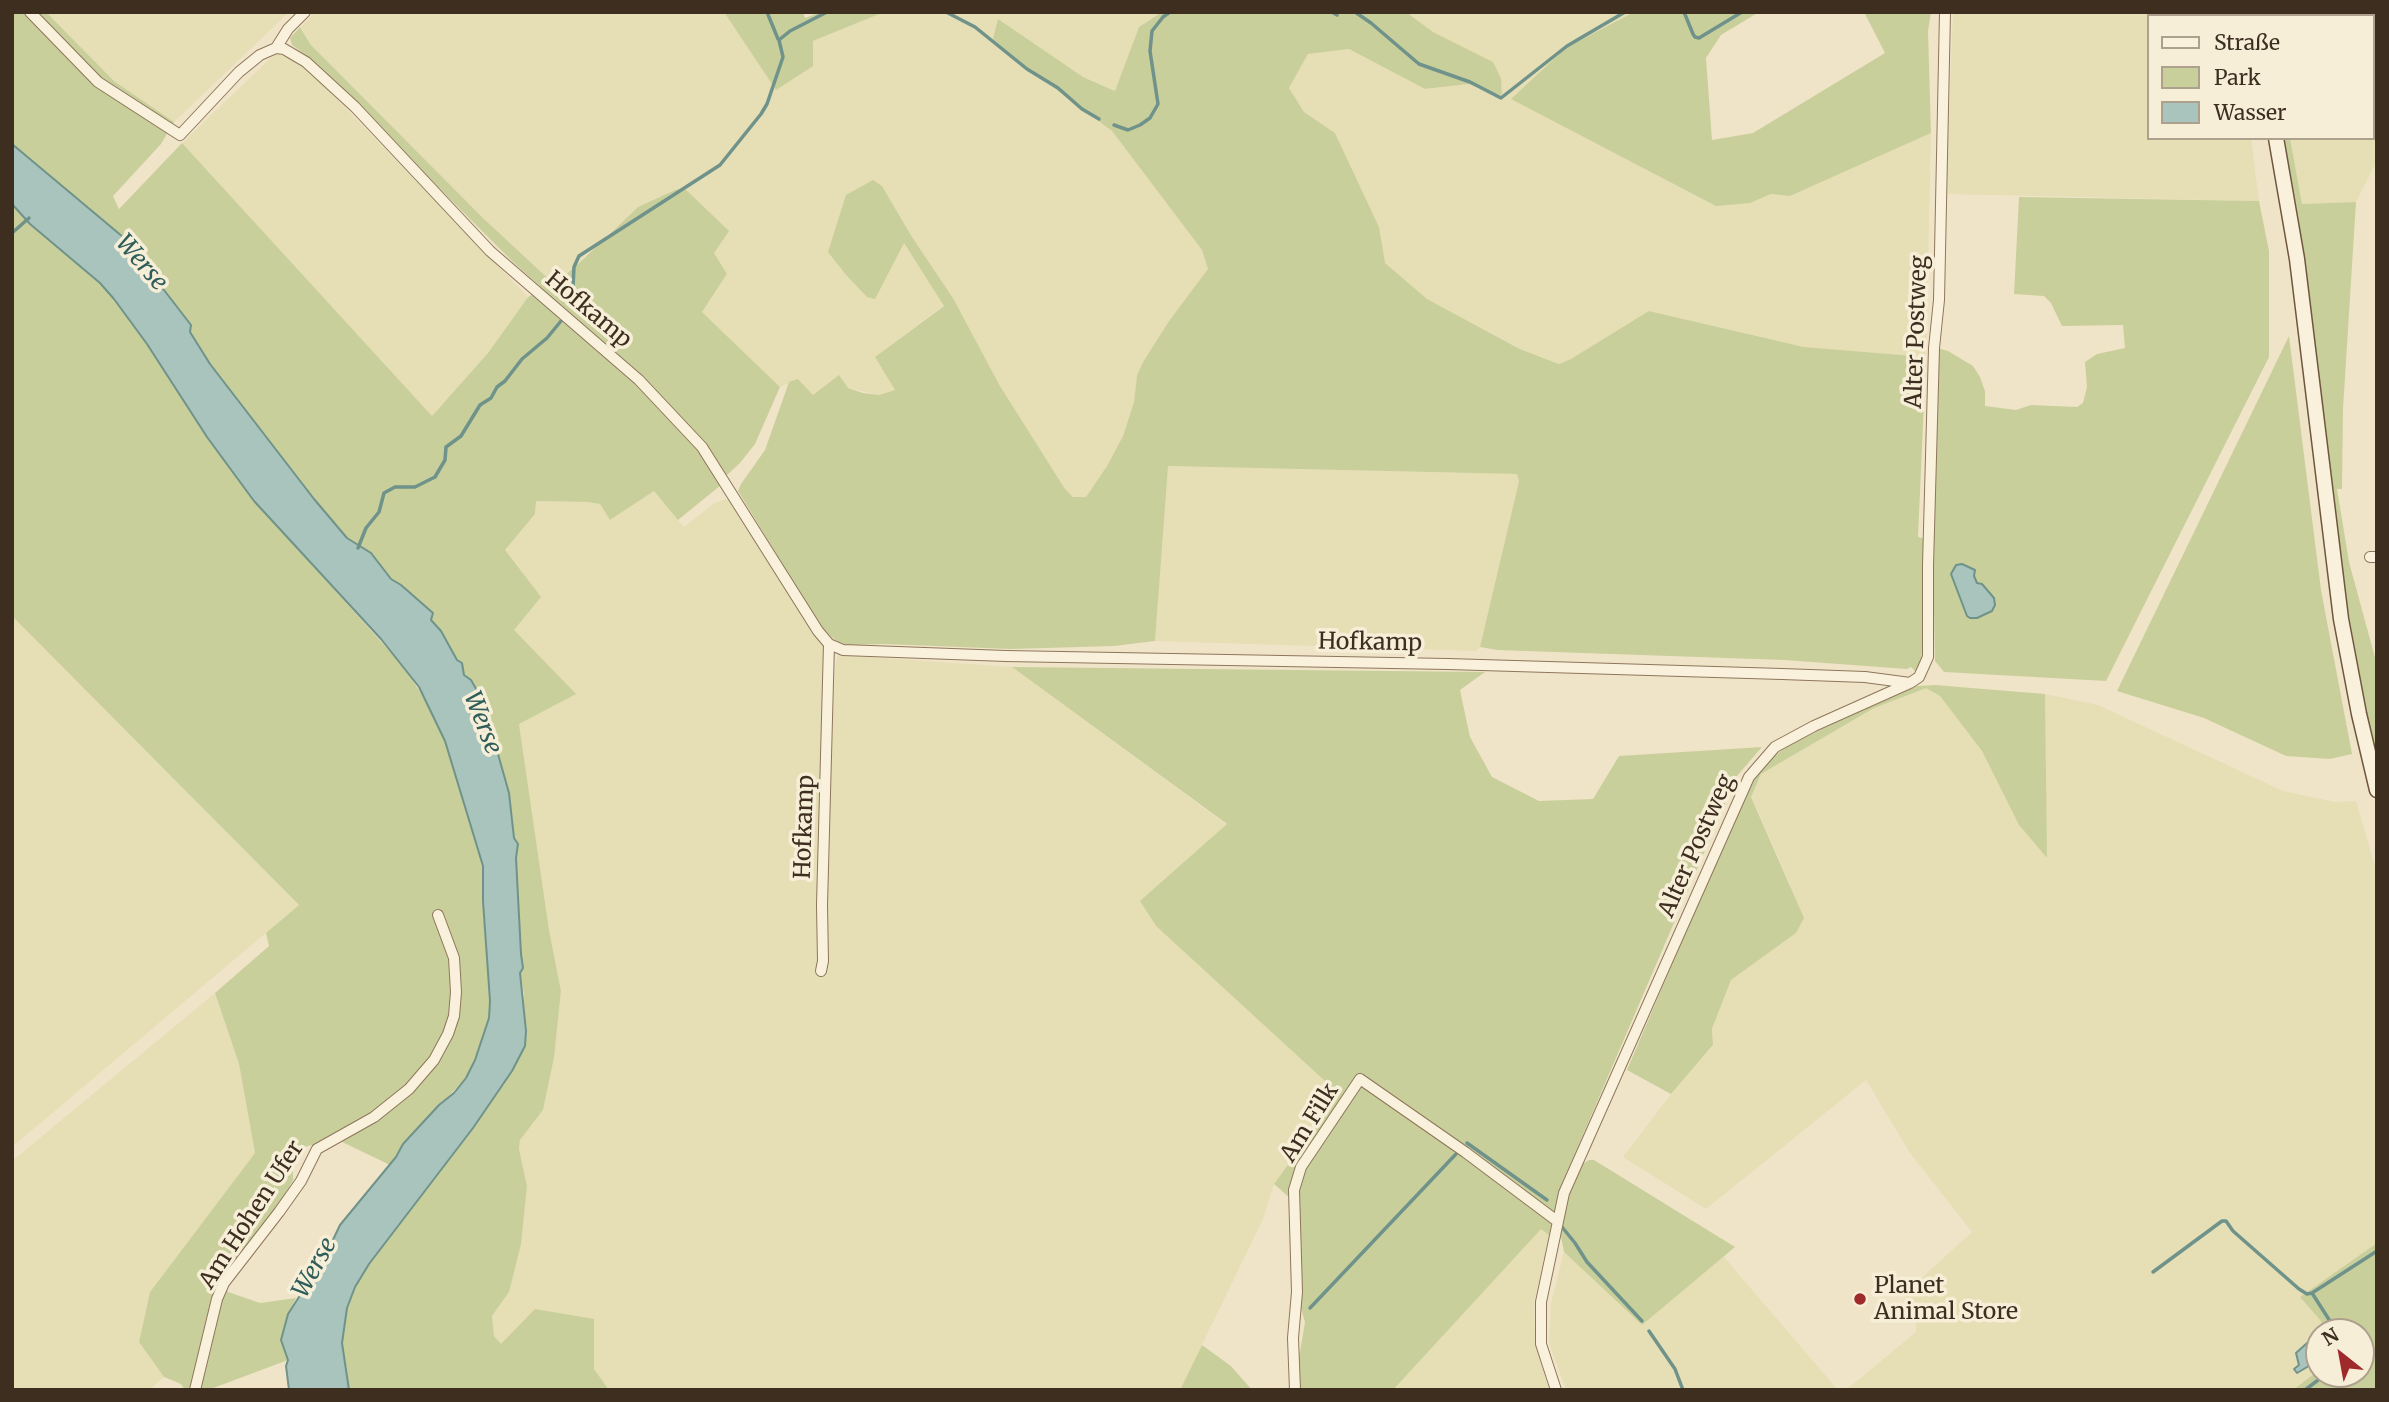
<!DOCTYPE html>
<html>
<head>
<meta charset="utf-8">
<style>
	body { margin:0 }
	#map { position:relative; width:2389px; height:1402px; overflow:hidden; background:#f0e4c8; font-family:Merriweather,serif }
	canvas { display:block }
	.frame { position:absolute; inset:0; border:14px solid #3d2e20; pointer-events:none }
	.legend { position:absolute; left:2147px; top:14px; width:228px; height:126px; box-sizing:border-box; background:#f7eed8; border:2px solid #ada18e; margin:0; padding:9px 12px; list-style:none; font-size:21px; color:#3d2e20 }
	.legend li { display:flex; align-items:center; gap:14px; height:35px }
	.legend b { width:35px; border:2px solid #ada18e }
	.north { position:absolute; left:2305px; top:1318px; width:70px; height:70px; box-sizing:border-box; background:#f7eed8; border:2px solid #ada18e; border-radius:50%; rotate:329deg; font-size:19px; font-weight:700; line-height:28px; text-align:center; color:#3d2e20 }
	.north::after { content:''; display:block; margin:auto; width:24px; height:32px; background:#9e2a2b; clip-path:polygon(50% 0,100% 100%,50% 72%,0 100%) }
</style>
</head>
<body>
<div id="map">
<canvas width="2389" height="1402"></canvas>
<div class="frame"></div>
<ul class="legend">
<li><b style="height:9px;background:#faf1dc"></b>Straße</li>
<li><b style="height:19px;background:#c9cf9b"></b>Park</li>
<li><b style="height:19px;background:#a9c4bc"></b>Wasser</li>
</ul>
<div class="north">N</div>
</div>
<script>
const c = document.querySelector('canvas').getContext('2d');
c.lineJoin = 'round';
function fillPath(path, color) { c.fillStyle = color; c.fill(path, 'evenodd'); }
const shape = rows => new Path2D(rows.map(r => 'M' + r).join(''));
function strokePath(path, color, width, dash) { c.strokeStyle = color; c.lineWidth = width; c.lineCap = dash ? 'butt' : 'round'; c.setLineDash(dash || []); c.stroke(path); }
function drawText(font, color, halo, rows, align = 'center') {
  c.font = font + ' Merriweather,serif'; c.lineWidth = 7; c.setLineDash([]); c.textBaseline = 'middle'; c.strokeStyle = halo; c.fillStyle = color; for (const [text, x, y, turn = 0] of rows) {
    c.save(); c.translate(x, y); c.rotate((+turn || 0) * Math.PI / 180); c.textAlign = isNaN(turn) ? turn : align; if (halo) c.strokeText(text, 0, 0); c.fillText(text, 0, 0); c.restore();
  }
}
fillPath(shape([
	[46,12,289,12,174,122,114,81],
	[315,12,724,12,776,89,813,41,884,12,1162,12,1139,27,1116,91,1083,77,998,20,1015,59,1112,131,1202,250,1209,270,1169,321,1143,362,1137,375,1134,402,1123,436,1107,466,1086,497,1073,497,1065,489,1000,386,953,298,912,237,882,186,875,181,903,242,944,305,875,357,896,390,879,395,848,388,813,395,798,379,780,387,702,312,727,274,714,253,684,189,675,190,638,207,554,284,483,218,311,45,301,27],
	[1406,12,1634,12,1567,47,1512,99,1750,203,1771,194,1790,196,1931,133,1926,357,1804,347,1650,311,1571,360,1559,364,1521,349,1427,299,1384,263,1379,227,1335,133,1304,112,1289,88,1308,54,1349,49,1425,89,1468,84,1502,96,1501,78,1492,62,1433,32],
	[1953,12,2230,12,2231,16,2149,16,2149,138,2251,138,2259,201,1946,194],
	[2258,12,2377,12,2377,161,2356,202,2302,204,2290,138,2373,138,2373,16,2259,16],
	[276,53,304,65,528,297,488,353,432,416,182,143],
	[1167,466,1518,474,1519,481,1480,647,1476,651,1155,641],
	[654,491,684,527,713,504,728,498,824,647,819,977,825,967,825,907,835,667,838,655,1012,667,1227,825,1141,901,1156,926,1339,1094,1274,1184,1263,1219,1180,1390,609,1390,594,1370,501,1345,494,1336,492,1316,509,1292,527,1186,519,1149,520,1140,543,1110,554,1058,561,991,549,930,519,724,513,630,505,550,535,514,536,501,587,502,600,504,610,520],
	[12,616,299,905,12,1147],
	[1926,687,1940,696,1982,751,2019,825,2046,857,2045,694,2098,705,2283,791,2335,802,2356,801,2377,873,2377,1243,2300,1297,2320,1320,2327,1332,2319,1332,2319,1370,2293,1390,1846,1390,1916,1332,1916,1311,1904,1294,1972,1232,1910,1153,1866,1080,1706,1209,1623,1157,1671,1094,1713,1046,1712,1030,1731,980,1796,933,1790,884,1751,796,1761,774,1874,708],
	[215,993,239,1064,255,1153,150,1292,139,1342,164,1377,149,1390,12,1390,12,1161],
	[1541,1228,1549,1235,1534,1302,1535,1342,1549,1390,1393,1390],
	[1564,1252,1642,1325,1723,1256,1838,1390,1566,1390,1549,1343,1551,1303]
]), '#e6deb5');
fillPath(shape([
	[12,12,46,12,114,81,174,122,161,144,113,196,119,209,182,143,432,416,488,353,528,297,543,289,514,263,307,56,292,45,290,38,300,27,311,45,483,218,554,284,578,264,638,207,675,190,684,188,729,231,714,253,727,274,702,312,780,387,755,444,740,463,727,475,721,485,678,520,654,491,610,520,600,504,587,502,536,501,535,514,505,550,541,597,514,630,576,694,519,724,549,930,561,991,554,1058,543,1110,520,1140,519,1149,527,1186,521,1244,509,1292,492,1316,494,1336,501,1344,535,1309,594,1319,594,1369,609,1390,349,1390,342,1343,347,1308,355,1287,369,1264,473,1128,512,1071,524,995,520,972,523,967,521,954,516,858,518,844,514,838,509,793,483,701,471,680,464,675,462,663,457,660,413,596,401,585,391,579,371,553,348,538,314,499,210,364,137,253,123,237,12,144],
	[724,12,803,12,805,18,821,12,884,12,813,41,813,66,776,90],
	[1162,12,1406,12,1433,32,1493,62,1501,78,1502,96,1468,84,1425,89,1349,49,1308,54,1289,88,1304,112,1335,133,1379,227,1385,263,1427,299,1520,349,1559,364,1571,359,1649,311,1804,347,1926,357,1918,537,1926,539,1922,652,1920,665,1916,672,1911,667,1907,669,1784,660,1497,650,1480,647,1519,481,1517,474,1168,466,1155,641,1114,646,1011,649,883,644,847,645,835,640,821,627,738,491,741,484,765,450,789,382,798,379,813,395,839,375,848,388,863,393,879,395,895,390,875,357,944,306,904,243,875,299,867,297,847,276,828,252,846,195,873,180,882,186,912,237,953,298,1000,386,1065,489,1073,497,1086,497,1107,466,1123,436,1134,402,1137,375,1143,362,1169,321,1208,269,1202,250,1112,131,1015,59,993,39,998,19,1083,77,1115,91,1139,27],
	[1634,12,1759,12,1721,35,1706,58,1712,140,1753,133,1885,53,1864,12,1931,12,1928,31,1931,133,1790,196,1771,194,1750,203,1716,206,1511,99,1567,47],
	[2282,138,2290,138,2302,204,2356,202,2343,409,2342,489,2337,489,2349,562,2377,665,2377,751,2374,751,2341,573,2323,410,2296,204],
	[2019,197,2259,201,2269,251,2269,357,2106,681,1944,672,1935,661,1933,565,1937,348,1948,351,1973,366,1980,377,1985,391,1985,406,2016,410,2031,405,2077,407,2083,403,2087,387,2085,362,2097,354,2125,348,2123,325,2062,326,2051,303,2044,296,2014,294],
	[12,204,30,223,100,283,114,299,147,344,207,437,254,501,404,667,431,709,445,741,483,866,483,901,491,1001,489,1018,478,1050,466,1078,403,1144,390,1165,338,1140,324,1148,312,1145,293,1150,293,1180,278,1207,225,1270,220,1281,228,1292,260,1303,296,1298,288,1314,281,1340,288,1360,208,1390,185,1390,181,1384,164,1377,139,1342,150,1292,255,1153,239,1064,215,993,269,946,266,933,299,905,12,616],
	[2289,336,2321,590,2352,754,2330,759,2286,756,2204,718,2117,691],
	[1012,667,1485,672,1460,690,1470,737,1492,777,1539,801,1593,799,1619,756,1762,747,1737,776,1561,1186,1549,1235,1541,1229,1393,1390,1300,1390,1298,1364,1305,1322,1300,1305,1300,1207,1274,1184,1339,1094,1156,926,1140,901,1227,824],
	[1935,685,2045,694,2047,858,2019,825,1982,751,1940,696,1926,688,1874,708,1761,774,1751,797,1804,918,1796,933,1731,980,1712,1029,1713,1045,1671,1094,1627,1070,1722,847,1756,775,1764,764,1790,744,1848,717,1917,686],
	[1589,1160,1594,1160,1735,1247,1642,1325,1564,1252,1560,1231,1568,1196,1581,1165],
	[2377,1243,2377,1390,2293,1390,2319,1370,2319,1374,2361,1374,2361,1332,2327,1332,2320,1320,2300,1297],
	[1202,1345,1231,1366,1252,1390,1180,1390]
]), '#c9cf9b');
const water = shape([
	[12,144,123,237,191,325,190,332,210,364,314,499,347,538,371,553,391,579,401,585,433,613,431,620,441,631,457,660,462,663,464,675,471,680,483,701,509,793,514,838,518,844,516,858,521,954,523,968,520,973,526,1031,525,1046,512,1071,473,1128,369,1264,355,1287,347,1308,342,1343,349,1390,289,1390,286,1366,288,1360,281,1340,288,1314,315,1272,320,1262,321,1255,331,1244,340,1225,396,1157,403,1144,439,1105,454,1093,466,1078,475,1060,489,1018,490,1001,483,901,483,866,445,741,419,687,381,639,254,501,207,437,147,344,114,299,100,283,30,224,12,204,12,144],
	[1962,564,1975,570,1974,576,1977,583,1982,584,1994,598,1995,605,1992,611,1977,618,1970,618,1967,616,1951,574,1956,565,1962,564],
	[2316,1335,2319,1335,2319,1360,2297,1373,2294,1369,2299,1365,2296,1353,2316,1335]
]);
fillPath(water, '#a9c4bc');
strokePath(water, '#6f938a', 2);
strokePath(shape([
	[767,12,778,39],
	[946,12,975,27,1027,69,1058,88,1082,109,1099,119],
	[1332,12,1337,15],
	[1355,12,1371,23,1419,64,1470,82,1501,98,1567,46,1625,12],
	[1684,12,1693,34,1695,37,1699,38,1742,12],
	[1114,125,1128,130,1140,125,1150,118,1158,104,1150,51,1152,31,1163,17,1170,12],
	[12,233,29,218],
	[572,306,574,267,579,256,720,165,761,114,767,104,783,57,779,40,790,31,827,12],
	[358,548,366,528,379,512,384,493,395,487,415,487,435,477,445,460,446,447,461,436,480,405,491,398,497,387,505,381,522,359,547,338,561,321],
	[1467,1143,1547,1200],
	[1562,1227,1575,1243,1587,1262,1642,1321],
	[2153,1272,2222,1221,2226,1221,2233,1231,2299,1289,2307,1294,2312,1293],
	[1310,1308,1456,1154],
	[1649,1331,1675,1369,1683,1390],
	[2337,1332,2312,1293,2377,1251],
	[2305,1390,2326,1374]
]), '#6f938a', 3.5);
const minor = shape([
	[30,12,98,82,180,135,239,72,260,55,276,48,284,49,306,62,355,107,490,251,639,380,702,447,818,631,829,644,843,650,1006,656,1448,664,1782,674,1865,677,1910,683],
	[276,48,288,29,305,12],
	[2370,557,2377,557],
	[821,971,823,961,822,905,829,644],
	[195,1390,217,1299,224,1283,279,1212,301,1181,317,1149,374,1117,409,1089,434,1060,448,1034,454,1016,456,992,454,958,438,915],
	[1295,1390,1293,1338,1297,1292,1294,1190,1301,1167,1360,1079,1465,1152,1557,1221],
	[1556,1390,1541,1344,1541,1302,1564,1193,1749,777,1775,747,1814,726,1910,683,1919,677,1928,657,1928,565,1934,348,1939,300,1945,12]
]);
const secondary = shape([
	[2243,12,2244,16],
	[2276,138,2297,259,2341,619,2359,714,2377,790]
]);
strokePath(minor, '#8d765c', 12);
strokePath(secondary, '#6f573f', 17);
strokePath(minor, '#faf1dc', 10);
strokePath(secondary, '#faf1dc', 14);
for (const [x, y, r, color] of [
	[1860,1299,7,"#9e2a2b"]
]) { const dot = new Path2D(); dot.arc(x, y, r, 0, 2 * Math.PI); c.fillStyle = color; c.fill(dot); strokePath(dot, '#f7eed8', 2.5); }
drawText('23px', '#3d2e20', '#f7eed8', [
	["Hofkamp",588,310,40],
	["Alter Postweg",1917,332,-88],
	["Hofkamp",1370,643,1],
	["Hofkamp",805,827,-88],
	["Alter Postweg",1697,846,-66],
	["Am Filk",1310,1123,-58],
	["Am Hohen Ufer",252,1215,-57]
]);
drawText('23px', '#3d2e20', '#f7eed8', [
	["Planet",1874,1286],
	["Animal Store",1874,1312]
], 'left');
drawText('italic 24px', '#2f5d5a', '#f7eed8', [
	["Werse",141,263,49],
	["Werse",482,723,69],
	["Werse",315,1268,-61]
]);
</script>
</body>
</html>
